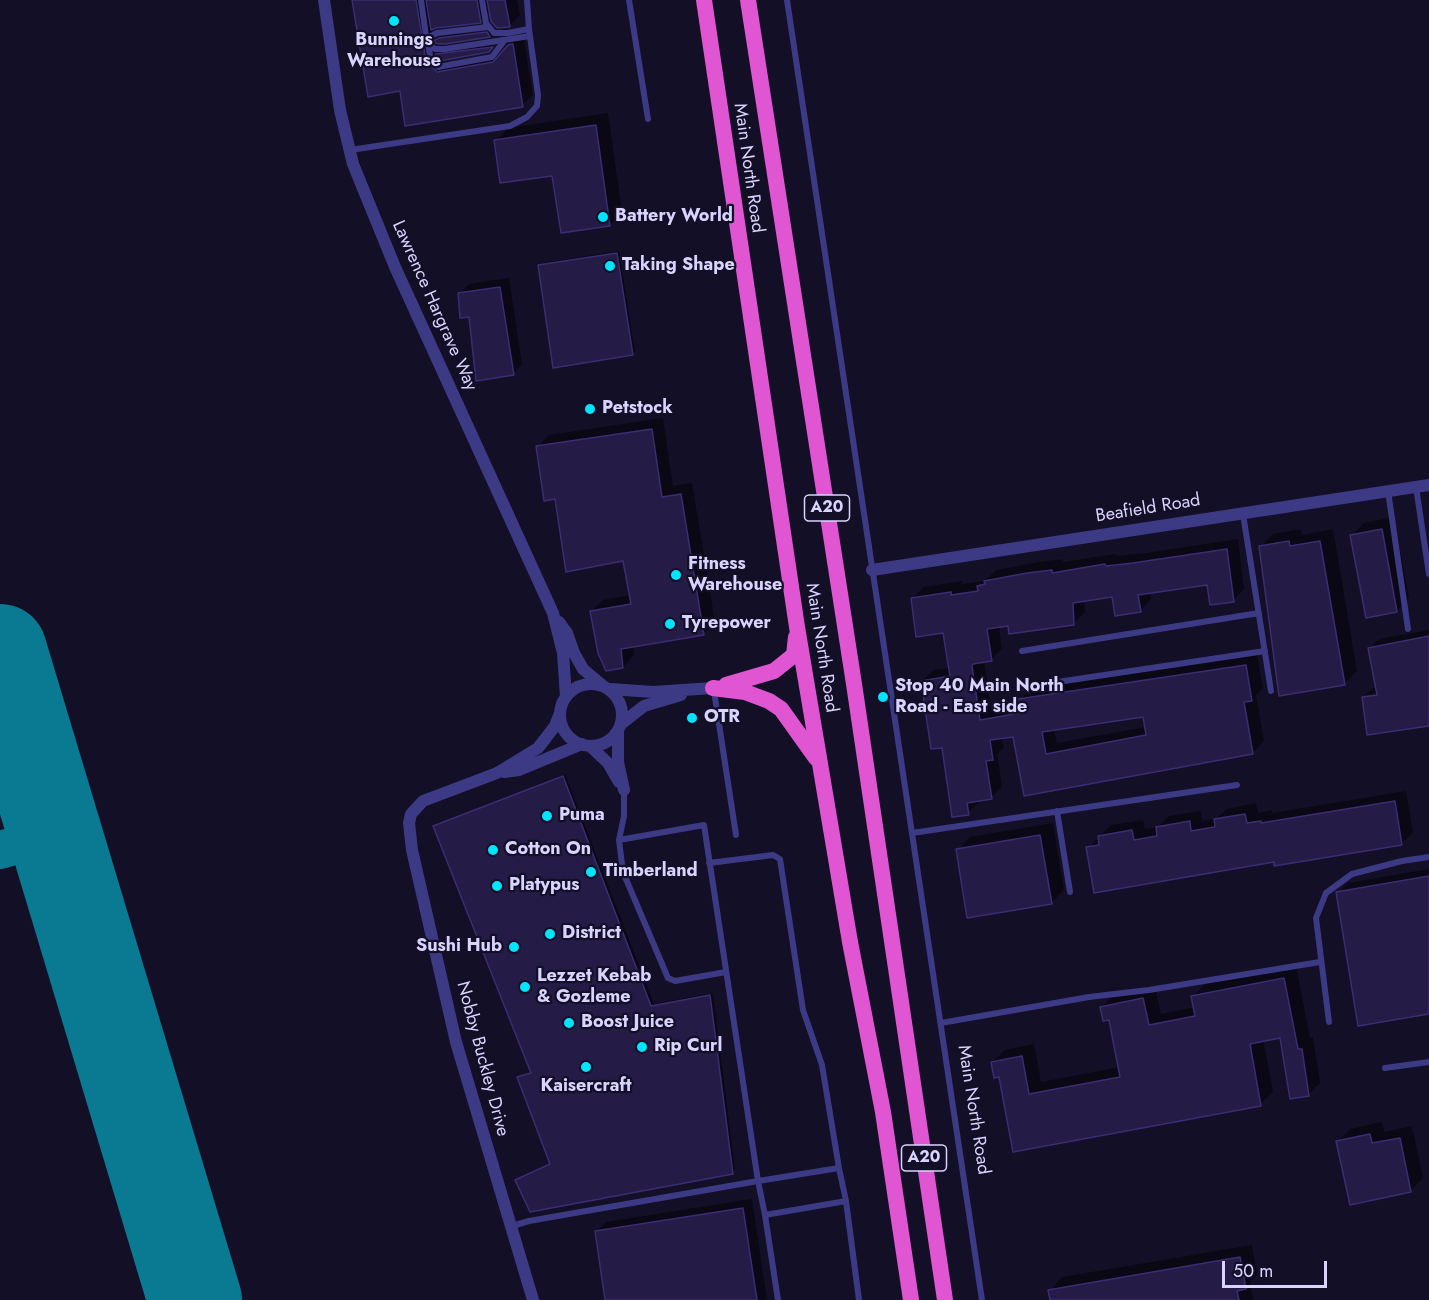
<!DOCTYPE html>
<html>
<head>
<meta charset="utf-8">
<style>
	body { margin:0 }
	#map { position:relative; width:1429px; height:1300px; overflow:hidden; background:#130f26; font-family:Jost,sans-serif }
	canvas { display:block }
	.scale { position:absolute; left:1222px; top:1261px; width:105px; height:27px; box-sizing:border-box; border:3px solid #d9d4ff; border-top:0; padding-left:8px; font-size:18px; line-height:21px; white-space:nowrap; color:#d9d4ff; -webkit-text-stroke:4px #130f26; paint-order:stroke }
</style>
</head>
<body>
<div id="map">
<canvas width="1429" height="1300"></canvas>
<div class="scale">50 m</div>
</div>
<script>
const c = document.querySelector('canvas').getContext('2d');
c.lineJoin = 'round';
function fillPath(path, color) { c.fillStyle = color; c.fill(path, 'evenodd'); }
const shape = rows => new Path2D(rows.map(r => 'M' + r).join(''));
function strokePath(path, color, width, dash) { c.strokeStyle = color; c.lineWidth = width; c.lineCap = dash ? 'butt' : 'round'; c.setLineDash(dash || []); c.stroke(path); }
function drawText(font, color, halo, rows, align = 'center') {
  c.font = font + ' Jost,sans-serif'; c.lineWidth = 4.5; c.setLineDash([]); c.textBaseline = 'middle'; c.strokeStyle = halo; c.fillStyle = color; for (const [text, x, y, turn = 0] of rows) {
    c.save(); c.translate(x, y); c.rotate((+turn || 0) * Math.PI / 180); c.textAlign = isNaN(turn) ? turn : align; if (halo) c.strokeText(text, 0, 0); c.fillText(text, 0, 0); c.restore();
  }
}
fillPath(shape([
	[354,0,517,0,520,15,509,26,491,10,480,21,431,28,432,33,437,54,439,52,493,45,488,51,445,59,450,62,503,52,520,35,523,34,533,95,522,105,401,89],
	[490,31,492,33,490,35,437,42,435,41,442,36],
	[608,113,622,212,610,225,554,174,496,141,508,128],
	[619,251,635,351,632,354,540,265,542,263],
	[509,278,522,364,513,374,470,315,459,294,469,284],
	[663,418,673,486,692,483,715,622,703,634,633,645,634,655,623,667,591,611,603,600,631,595,624,559,556,497,538,447,549,435],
	[1394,517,1409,598,1397,611,1352,535,1364,523],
	[1301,529,1302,535,1333,529,1357,671,1344,684,1260,547,1273,534],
	[1238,539,1244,589,1233,601,1208,583,1150,592,1151,599,1140,611,1113,595,1084,600,1085,612,1073,624,999,626,1002,649,991,660,984,661,991,709,1020,705,1020,700,1031,688,1257,654,1263,688,1256,695,1264,741,1253,753,1025,795,1015,735,1002,737,1004,748,997,754,1002,786,991,798,979,799,979,802,968,813,943,746,922,681,934,670,950,668,944,631,912,599,924,587,962,581,962,584,984,581,997,570,1039,562,1063,559,1063,562,1116,554,1117,556,1146,553],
	[1144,715,1146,727,1057,743,1054,729],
	[1429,630,1429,724,1363,697,1373,688,1377,687,1370,648,1379,639],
	[565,774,654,1004,713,993,735,1170,732,1173,517,1180,552,1163,519,1078,532,1072,435,826],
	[1406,791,1413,833,1401,844,1275,860,1088,848,1111,825,1143,820,1145,829,1158,827,1169,816,1201,811,1202,821,1217,818,1227,809,1256,803,1258,813,1272,810,1272,813],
	[1053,823,1064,890,1051,903,958,850,970,837],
	[1429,869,1429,1012,1338,893,1348,883],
	[1296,966,1310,1038,1313,1037,1320,1083,1308,1095,1281,1036,1263,1039,1273,1092,1260,1104,1014,1150,1001,1075,992,1062,1005,1050,1034,1044,1041,1082,1120,1067,1110,1018,1101,1007,1114,995,1155,987,1161,1014,1195,1007,1193,997,1205,984],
	[1382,1122,1384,1132,1412,1126,1423,1178,1410,1191,1338,1141,1350,1129],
	[752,1199,767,1300,607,1300,596,1232,606,1222],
	[1252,1245,1257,1275,1250,1282,1253,1300,1051,1300,1050,1290,1062,1277]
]), '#0007');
strokePath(shape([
	[0,850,55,834]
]), '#0a7a92', 38);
strokePath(shape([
	[0,651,195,1300]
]), '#0a7a92', 94);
const building = shape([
	[352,0,416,0,426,61,437,72,493,62,508,45,513,44,523,107,405,126,400,91,368,97,352,0],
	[426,0,477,0,481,23,436,28,431,30,426,0],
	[487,0,505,0,510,27,497,28,491,21,487,0],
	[487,32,490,37,445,44,437,44,433,41,439,38,487,32],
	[493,47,489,52,440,61,435,54,493,47],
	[596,125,610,226,561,233,552,176,500,183,494,140,596,125],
	[617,253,633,355,553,368,538,265,617,253],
	[500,287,514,375,476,381,469,317,460,318,458,293,500,287],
	[652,429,662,497,681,494,704,635,621,649,623,668,606,671,598,653,590,611,631,604,623,561,566,572,555,499,544,501,536,446,652,429],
	[1382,529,1397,612,1366,618,1350,535,1382,529],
	[1289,541,1290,546,1320,541,1345,685,1279,696,1259,546,1289,541],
	[1227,549,1234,602,1210,605,1207,585,1138,595,1141,612,1115,616,1112,597,1073,603,1074,625,1009,634,1008,626,987,629,992,661,973,664,972,666,980,720,1020,713,1018,699,1246,665,1252,701,1244,702,1253,754,1024,796,1013,737,990,740,993,760,986,761,992,799,967,803,969,815,952,817,942,748,931,749,921,681,950,676,943,633,916,637,911,598,951,592,951,595,978,591,977,586,985,584,984,581,1027,573,1052,570,1052,573,1105,564,1106,566,1133,563,1227,549],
	[1143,717,1146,735,1046,754,1042,732,1143,717],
	[1429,636,1429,726,1367,735,1362,697,1377,695,1368,648,1429,636],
	[563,776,651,1006,710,995,733,1174,530,1212,515,1180,550,1164,517,1077,531,1073,433,826,563,776],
	[1395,801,1402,845,1274,866,1274,862,1094,893,1086,847,1099,845,1098,836,1132,830,1134,840,1157,836,1156,827,1190,821,1191,831,1215,827,1214,819,1245,814,1247,823,1261,821,1261,823,1395,801],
	[1040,835,1052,904,967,918,956,849,1040,835],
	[1429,876,1429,1014,1358,1026,1336,892,1429,876],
	[1284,978,1298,1049,1302,1049,1309,1096,1290,1099,1280,1038,1250,1044,1261,1106,1013,1152,999,1077,994,1078,991,1062,1022,1056,1029,1094,1120,1077,1109,1020,1103,1021,1100,1007,1143,998,1149,1025,1195,1016,1191,996,1284,978],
	[1370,1134,1372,1143,1400,1138,1411,1192,1350,1205,1336,1141,1370,1134],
	[743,1208,757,1300,605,1300,595,1231,743,1208],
	[1240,1257,1246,1289,1237,1291,1239,1300,1050,1300,1048,1290,1240,1257]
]);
fillPath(building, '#241b47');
strokePath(building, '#3b2d73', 1.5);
strokePath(shape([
	[421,0,427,43,435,49,445,49,530,36],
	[482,0,486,23,494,33,508,33,529,29],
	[629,0,648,119],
	[787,0,982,1300],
	[427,38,437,33,488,27],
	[428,45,431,60,438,67,443,66,492,57,504,41],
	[350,150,510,126,527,117,537,106,538,95,529,29,527,0],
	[1416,487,1429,574],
	[1388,491,1408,629],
	[1243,514,1271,691],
	[1022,651,1259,613],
	[1024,687,1265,651],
	[714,691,736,835],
	[1057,811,1070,892],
	[912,833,1237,785],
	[619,840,623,872,668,978,675,981,726,972],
	[709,863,773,855,780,859,803,1010,822,1065,839,1168],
	[1329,1022,1316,918,1326,893,1352,874,1402,861,1429,857],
	[941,1023,1089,997,1149,990,1320,962],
	[1385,1068,1429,1062],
	[765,1215,758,1181,839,1168,846,1201],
	[512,1226,529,1221,758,1181,704,825,619,840,624,816,624,790],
	[778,1300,765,1215,846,1201,859,1300]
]), '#3d3a85', 6);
strokePath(shape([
	[324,0,340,110,353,164,395,267,553,613,563,653,566,697],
	[872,570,1429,485],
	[559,622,567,633,574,653,583,669,602,685],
	'560 715a31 31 0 1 1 62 0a31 31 0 1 1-62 0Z',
	[610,689,653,692,713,688],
	[621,724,644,706,681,695],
	[618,731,618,762,624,790],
	[590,746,608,763,619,782],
	[504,772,519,770,582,744],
	[533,1300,456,1042,412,850,409,823,411,814,423,801,497,773,538,748,555,726,560,713]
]), '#3d3a85', 12);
strokePath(shape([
	[704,0,797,627,850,942,883,1112,911,1300],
	[748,0,854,684,945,1300],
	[726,685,774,671,794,655,796,637],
	[713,688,745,692,769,701,781,709,816,758]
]), '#e055d1', 16);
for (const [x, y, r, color] of [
	[394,21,6,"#00e5ff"],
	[603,217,6,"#00e5ff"],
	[610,266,6,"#00e5ff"],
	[590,409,6,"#00e5ff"],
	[676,575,6,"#00e5ff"],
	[670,624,6,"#00e5ff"],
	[883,697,6,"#00e5ff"],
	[692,718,6,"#00e5ff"],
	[547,816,6,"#00e5ff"],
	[493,850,6,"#00e5ff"],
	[591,872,6,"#00e5ff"],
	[497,886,6,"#00e5ff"],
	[550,934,6,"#00e5ff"],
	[514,947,6,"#00e5ff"],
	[525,987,6,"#00e5ff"],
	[569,1023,6,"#00e5ff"],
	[642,1047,6,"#00e5ff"],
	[586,1067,6,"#00e5ff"]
]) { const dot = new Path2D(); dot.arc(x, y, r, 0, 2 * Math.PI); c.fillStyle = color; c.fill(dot); strokePath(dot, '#130f26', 2); }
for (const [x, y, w] of [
	[827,508,45],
	[924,1158,45]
]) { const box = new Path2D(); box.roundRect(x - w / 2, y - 13, w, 26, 4.5); c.fillStyle = '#130f26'; c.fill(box); strokePath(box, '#d9d4ff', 1.5); }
drawText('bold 16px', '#d9d4ff', null, [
	["A20",827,508],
	["A20",924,1158]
]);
drawText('bold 18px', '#d9d4ff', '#130f26', [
	["Bunnings",394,41,"center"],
	["Warehouse",394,62,"center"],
	["Battery World",615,217],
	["Taking Shape",622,266],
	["Petstock",602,409],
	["Fitness",688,565],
	["Warehouse",688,586],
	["Tyrepower",682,624],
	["Stop 40 Main North",895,687],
	["Road - East side",895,708],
	["OTR",704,718],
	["Puma",559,816],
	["Cotton On",505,850],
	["Timberland",603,872],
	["Platypus",509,886],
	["District",562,934],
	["Sushi Hub",502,947,"right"],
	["Lezzet Kebab",537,977],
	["& Gozleme",537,998],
	["Boost Juice",581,1023],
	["Rip Curl",654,1047],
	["Kaisercraft",586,1087,"center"]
], 'left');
drawText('18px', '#d9d4ff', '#130f26', [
	["Main North Road",748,168,82],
	["Lawrence Hargrave Way",434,306,66],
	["Beafield Road",1148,509,-9],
	["Main North Road",821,648,81],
	["Nobby Buckley Drive",482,1059,75],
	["Main North Road",973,1110,81]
]);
</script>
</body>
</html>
